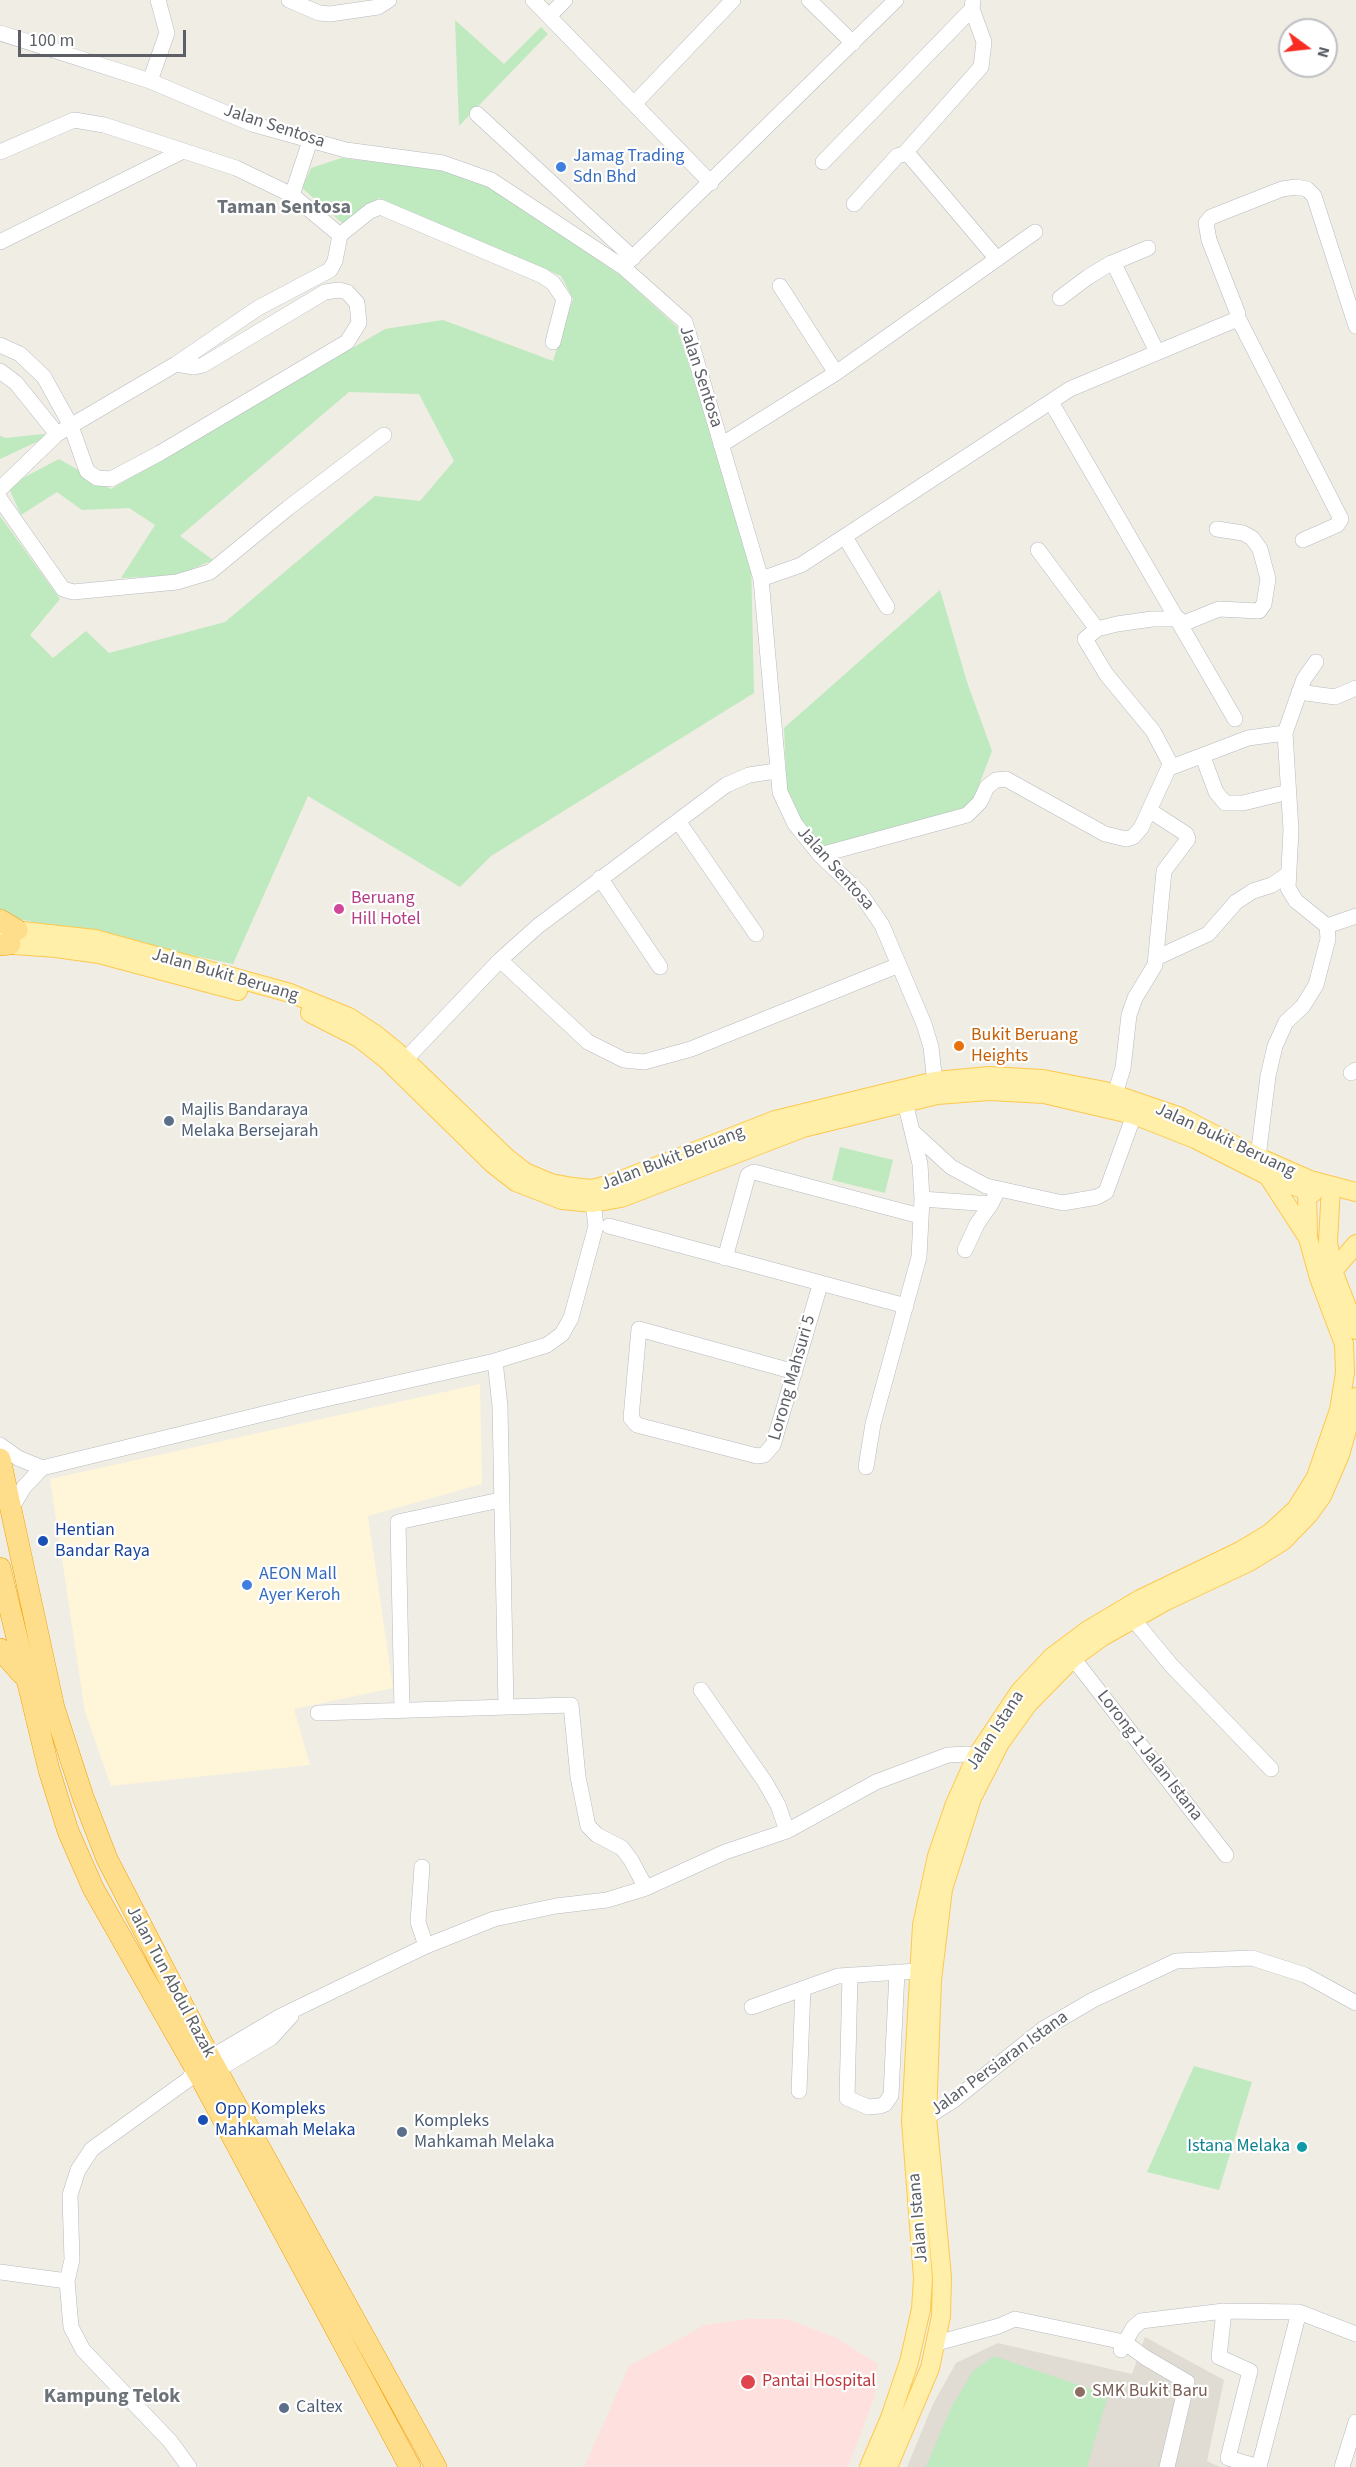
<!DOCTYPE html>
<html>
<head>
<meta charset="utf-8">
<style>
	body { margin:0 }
	#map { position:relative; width:1356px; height:2467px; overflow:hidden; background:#f0ede4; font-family:"Source Sans 3",sans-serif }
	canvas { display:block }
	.north { position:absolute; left:1278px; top:18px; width:60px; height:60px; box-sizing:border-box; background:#fff; border:2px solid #bebfc2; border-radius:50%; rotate:105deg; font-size:16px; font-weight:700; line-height:24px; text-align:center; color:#5c6066 }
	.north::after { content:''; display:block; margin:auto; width:21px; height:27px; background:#f82c21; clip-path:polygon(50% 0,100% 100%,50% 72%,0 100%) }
	.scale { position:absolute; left:18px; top:30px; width:168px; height:27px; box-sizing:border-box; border:3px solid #5c6066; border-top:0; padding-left:8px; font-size:18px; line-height:21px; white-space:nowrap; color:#5c6066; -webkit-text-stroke:4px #fff; paint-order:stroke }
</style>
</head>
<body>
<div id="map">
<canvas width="1356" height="2467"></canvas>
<div class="north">N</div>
<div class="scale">100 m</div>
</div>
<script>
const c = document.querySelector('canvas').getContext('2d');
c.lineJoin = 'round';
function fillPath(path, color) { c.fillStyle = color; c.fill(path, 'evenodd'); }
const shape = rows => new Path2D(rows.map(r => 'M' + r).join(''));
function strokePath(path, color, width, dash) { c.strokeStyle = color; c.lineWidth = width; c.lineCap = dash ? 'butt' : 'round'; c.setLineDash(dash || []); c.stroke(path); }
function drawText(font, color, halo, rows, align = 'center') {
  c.font = font + ' "Source Sans 3",sans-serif'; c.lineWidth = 4.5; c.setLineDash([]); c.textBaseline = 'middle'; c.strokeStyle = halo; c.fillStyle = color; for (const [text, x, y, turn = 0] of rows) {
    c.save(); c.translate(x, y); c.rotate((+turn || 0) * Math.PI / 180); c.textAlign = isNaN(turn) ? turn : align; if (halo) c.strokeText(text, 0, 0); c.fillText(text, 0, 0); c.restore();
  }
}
fillPath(shape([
	[480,1384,482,1484,368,1516,393,1688,294,1709,310,1765,111,1786,85,1712,50,1479]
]), '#fff5d9');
fillPath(shape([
	[1145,2337,1224,2380,1207,2461,1220,2467,907,2467,933,2404,956,2363,998,2343,1132,2374]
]), '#e0dcd3');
fillPath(shape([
	[745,2319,787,2319,835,2337,878,2364,874,2398,848,2467,584,2467,629,2366,705,2325]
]), '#fee1df');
fillPath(shape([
	[455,20,504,64,541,27,548,34,459,126],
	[341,158,439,169,487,185,620,275,677,327,751,560,754,693,491,856,460,887,308,796,233,964,14,918,0,909,0,516,60,599,30,635,53,658,86,631,109,653,225,622,375,496,420,501,454,461,419,394,349,392,180,536,213,560,179,575,121,578,155,525,129,508,82,510,57,492,21,515,8,486,59,459,111,489,385,329,443,320,553,361,573,299,561,276,379,198,342,223,302,188,311,168],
	[43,434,46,435,43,439,0,459,0,436,6,438],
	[940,590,967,682,992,751,974,798,966,808,825,848,797,822,787,792,784,728],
	[840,1147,893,1160,885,1193,832,1180],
	[1194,2066,1252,2082,1219,2190,1147,2172],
	[994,2356,1108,2395,1087,2467,926,2467,951,2408,973,2371]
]), '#bfe9be');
const minor = shape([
	[289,0,319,13,330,14,378,7,389,0],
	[533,0,711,183],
	[809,0,853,43],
	[549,16,565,0],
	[0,33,150,81,252,124,346,150,443,163,491,180,623,267,685,322,761,579,780,792,795,824,820,855,860,893,882,925,924,1024,931,1047,936,1092],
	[150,81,167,33,158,0],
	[634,104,733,0],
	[477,114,633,258],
	[0,152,74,120,104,125,236,168,292,195,340,235,335,261,330,270,258,308,176,364,57,434,0,489],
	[904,154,981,67,984,42,972,9,973,0],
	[823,162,972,9],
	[292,195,310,141],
	[854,204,897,156,904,154,909,155,997,259],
	[340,235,370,211,380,207,543,276,553,283,564,299,553,342],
	[0,242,183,151],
	[1112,263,1148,248],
	[623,267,896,0],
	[780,286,836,373],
	[1060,298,1088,277,1111,263,1114,264,1157,352],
	[1237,316,1341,519,1337,525,1303,540],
	[0,345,20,354,44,377,71,426,87,471,97,478,111,479,160,453,347,342,359,323,357,303,347,292,339,290,325,292,203,365,194,367,176,364],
	[0,371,16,383,57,434],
	[1051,402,1235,719],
	[721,445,836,373,1035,232],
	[0,499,63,589,73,592,177,582,210,572,288,508,384,435],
	[845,537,887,607],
	[1038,550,1097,629],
	[761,579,801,565,1070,389,1235,320,1238,314,1209,240,1206,223,1211,217,1282,189,1296,187,1307,189,1314,196,1356,326],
	[1179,619,1152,619,1117,624,1097,629,1085,639,1106,674,1153,731,1172,767,1248,738,1285,733,1304,679,1316,662],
	[1182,624,1219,609,1259,611,1264,604,1268,579,1260,549,1252,538,1243,533,1217,529],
	[1299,692,1335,697,1356,688],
	[1203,757,1216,792,1225,803,1243,803,1288,792],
	[678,821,756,934],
	[820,855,967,815,980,802,987,787,996,780,1006,779,1105,834,1126,839,1133,837,1141,828,1170,765],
	[600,878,660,967],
	[1327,926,1356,916],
	[1156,958,1208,934,1236,902,1253,891,1272,885,1288,874],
	[500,960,588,1042,624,1060,644,1062,691,1049,899,965],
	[405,1060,500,960,538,926,726,785,749,775,776,771],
	[1351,1073,1356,1070],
	[1115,1094,1123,1068,1129,1015,1135,998,1155,965,1164,871,1188,839,1186,834,1149,810],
	[913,1132,951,1167,986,1186,1063,1203,1097,1197,1106,1192,1134,1115],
	[1258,1157,1268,1076,1275,1046,1286,1022,1303,1006,1316,985,1328,939,1327,926,1296,901,1288,888,1291,830,1285,733],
	[922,1199,991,1204,998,1190],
	[609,1226,906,1306],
	[965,1250,977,1224,991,1204],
	[725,1258,748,1175,754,1172,920,1216],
	[495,1361,500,1406,506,1707],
	[795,1372,639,1329,631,1418,637,1425,757,1456,764,1455,773,1445,820,1285],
	[0,1445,18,1458,42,1468],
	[866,1467,873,1424,919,1257,922,1199,920,1164,903,1094],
	[11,1509,24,1487,42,1468,308,1403,495,1361,547,1345,562,1334,571,1318,596,1226,593,1203],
	[1133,1619,1171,1665,1271,1769],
	[1073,1658,1226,1855],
	[701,1690,765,1782,778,1805,787,1831],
	[402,1710,398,1522,500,1500],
	[318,1713,571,1705,578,1777,588,1826,597,1835,622,1848,631,1860,646,1888],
	[422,1867,418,1922,426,1946],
	[850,1975,847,2098,868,2107,880,2106,885,2104,891,2095,897,1972],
	[752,2007,838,1976,918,1971],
	[209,2075,271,2038,291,2016],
	[799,2091,803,1989],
	[920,2119,927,2117,954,2100,1043,2029,1093,2000,1176,1961,1252,1958,1305,1975,1356,2003],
	[0,2272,67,2281],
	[1224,2311,1219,2357,1250,2371,1228,2458,1259,2467],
	[937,2343,999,2326,1015,2319,1124,2342,1146,2358,1187,2382,1167,2467],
	[1121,2350,1133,2328,1141,2321,1224,2311,1299,2312,1356,2334],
	[189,2467,170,2441,83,2350,71,2327,67,2281,72,2260,70,2195,78,2170,92,2149,189,2079,195,2068,210,2058,281,2016,426,1946,494,1919,556,1906,607,1900,646,1888,725,1852,787,1831,876,1782,948,1755,968,1754,986,1762],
	[1259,2467,1299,2312],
	[1342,2467,1356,2422]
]);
const major = shape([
	[4,929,95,939,290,993,349,1017,375,1034,396,1051,506,1157,525,1172,551,1183,573,1187,592,1189,611,1184,775,1120,935,1081,989,1076,1043,1079,1105,1091,1181,1117,1258,1157,1310,1180,1356,1192],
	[0,944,56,948,99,954,238,991],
	[310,1013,359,1038,388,1061,493,1164,516,1182,562,1200,593,1203,621,1198,803,1128,937,1095,989,1091,1044,1094,1134,1115,1195,1139,1268,1176,1313,1193],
	[1268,1176,1308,1238],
	[1331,1186,1328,1242,1333,1271,1356,1330],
	[1333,1271,1356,1244],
	[869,2467,890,2418,909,2362,921,2309,923,2278,911,2121,922,1925,937,1856,955,1804,976,1757,1020,1691,1052,1657,1088,1630,1140,1599,1240,1551,1270,1533,1296,1509,1316,1477,1339,1410,1345,1373,1344,1344,1319,1278,1308,1238,1307,1192,1310,1180],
	[888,2467,930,2368,941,2316,942,2277,927,2117,932,1980,943,1889,972,1798,1000,1743,1028,1704,1073,1658,1102,1637,1166,1601,1249,1562,1283,1541,1309,1514,1322,1496,1340,1455,1356,1397]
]);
const highway = shape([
	[0,920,17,930],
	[0,945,10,944],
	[0,1459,54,1708,83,1797,107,1859,210,2058,436,2467],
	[0,1568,49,1770,68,1831,93,1888,202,2080,410,2467],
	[0,1649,22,1674]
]);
strokePath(minor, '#b6babf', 16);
strokePath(major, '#fec84f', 20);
strokePath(highway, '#f3a000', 22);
strokePath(minor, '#fff', 15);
strokePath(major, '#ffefa9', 18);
strokePath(highway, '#ffde8b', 21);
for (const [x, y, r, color] of [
	[561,167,6,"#3f7fe0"],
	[339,909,6,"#d1479c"],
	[959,1046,6,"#e8710a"],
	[169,1121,6,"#5c6f8a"],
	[43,1541,6,"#1a4fb4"],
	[247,1585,6,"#3f7fe0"],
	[203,2120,6,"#1a4fb4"],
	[402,2132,6,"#5c6f8a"],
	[1302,2147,6,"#0f9aa8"],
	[748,2382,8,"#e0444e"],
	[1080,2392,6,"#8d6e63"],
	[284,2408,6,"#5c6f8a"]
]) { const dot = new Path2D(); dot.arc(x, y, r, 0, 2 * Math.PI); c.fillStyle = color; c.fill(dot); strokePath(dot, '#fff', 2); }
drawText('18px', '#5c6066', '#fff', [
	["Jalan Sentosa",274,127,18],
	["Jalan Sentosa",700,377,72],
	["Jalan Sentosa",835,869,48],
	["Jalan Bukit Beruang",225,976,16],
	["Jalan Bukit Beruang",1225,1141,25],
	["Jalan Bukit Beruang",673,1159,-21],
	["Lorong Mahsuri 5",793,1378,-74],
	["Jalan Istana",996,1731,-57],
	["Lorong 1 Jalan Istana",1149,1756,52],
	["Jalan Tun Abdul Razak",170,1982,62],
	["Jalan Persiaran Istana",1000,2064,-36],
	["Jalan Istana",919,2218,-95]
]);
drawText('18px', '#366cbe', '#fff', [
	["Jamag Trading",573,157],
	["Sdn Bhd",573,178],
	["AEON Mall",259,1575],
	["Ayer Keroh",259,1596]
], 'left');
drawText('18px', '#b23c85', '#fff', [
	["Beruang",351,899],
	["Hill Hotel",351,920]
], 'left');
drawText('18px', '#c56008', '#fff', [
	["Bukit Beruang",971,1036],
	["Heights",971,1057]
], 'left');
drawText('18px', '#4e5e75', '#fff', [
	["Majlis Bandaraya",181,1111],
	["Melaka Bersejarah",181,1132],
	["Kompleks",414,2122],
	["Mahkamah Melaka",414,2143],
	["Caltex",296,2408]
], 'left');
drawText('18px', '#164399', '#fff', [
	["Hentian",55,1531],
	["Bandar Raya",55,1552],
	["Opp Kompleks",215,2110],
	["Mahkamah Melaka",215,2131]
], 'left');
drawText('18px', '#0d838f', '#fff', [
	["Istana Melaka",1290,2147]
], 'right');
drawText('18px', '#be3a42', '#fff', [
	["Pantai Hospital",762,2382]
], 'left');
drawText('18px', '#785e54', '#fff', [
	["SMK Bukit Baru",1092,2392]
], 'left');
drawText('bold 20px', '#6d7378', '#fff', [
	["Taman Sentosa",284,209],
	["Kampung Telok",112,2398]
]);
</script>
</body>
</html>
